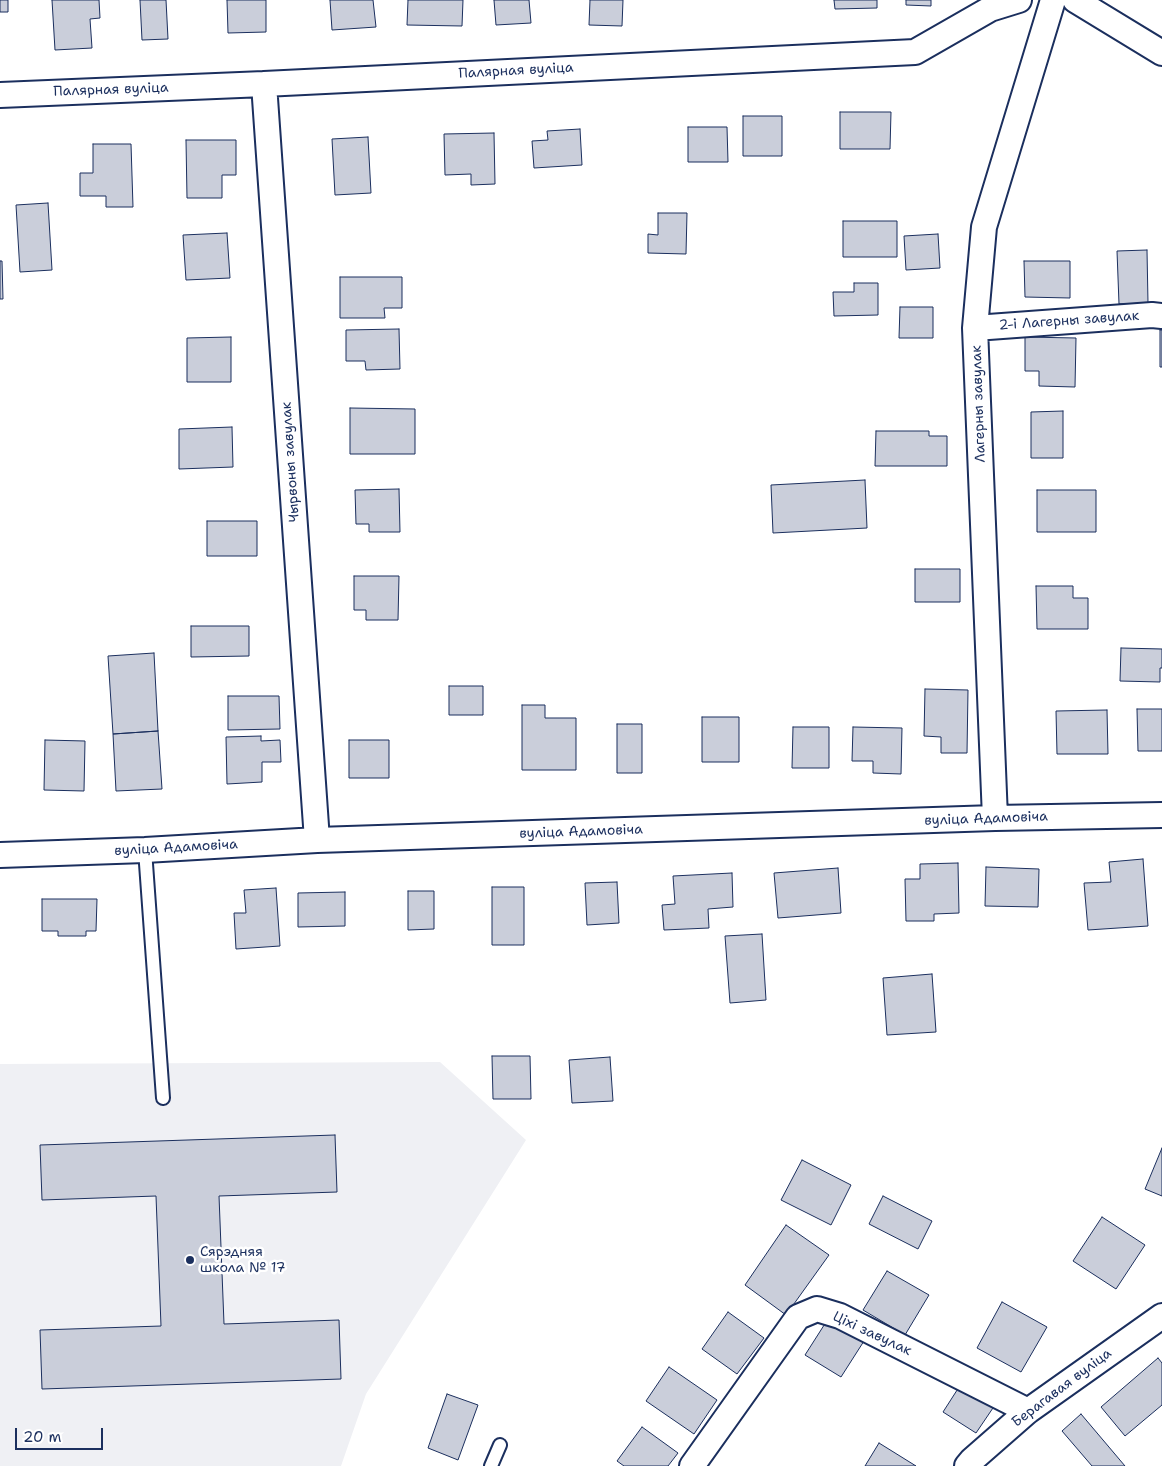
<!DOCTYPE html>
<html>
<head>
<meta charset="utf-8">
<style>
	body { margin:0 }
	#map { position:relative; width:1162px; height:1466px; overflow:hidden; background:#fff; font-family:"Shantell Sans",sans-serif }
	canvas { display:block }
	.scale { position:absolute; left:15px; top:1428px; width:88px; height:22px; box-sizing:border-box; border:2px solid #1b2f5e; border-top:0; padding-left:6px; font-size:15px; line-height:18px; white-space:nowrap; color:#1b2f5e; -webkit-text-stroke:4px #fff; paint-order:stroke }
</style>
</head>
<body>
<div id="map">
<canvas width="1162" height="1466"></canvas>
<div class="scale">20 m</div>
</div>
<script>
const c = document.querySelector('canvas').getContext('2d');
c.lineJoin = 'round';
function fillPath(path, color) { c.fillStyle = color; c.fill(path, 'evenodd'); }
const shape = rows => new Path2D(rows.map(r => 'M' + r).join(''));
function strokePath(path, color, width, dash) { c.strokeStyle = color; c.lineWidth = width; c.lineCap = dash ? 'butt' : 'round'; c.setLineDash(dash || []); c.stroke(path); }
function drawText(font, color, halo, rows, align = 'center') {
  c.font = font + ' "Shantell Sans",sans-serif'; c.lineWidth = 5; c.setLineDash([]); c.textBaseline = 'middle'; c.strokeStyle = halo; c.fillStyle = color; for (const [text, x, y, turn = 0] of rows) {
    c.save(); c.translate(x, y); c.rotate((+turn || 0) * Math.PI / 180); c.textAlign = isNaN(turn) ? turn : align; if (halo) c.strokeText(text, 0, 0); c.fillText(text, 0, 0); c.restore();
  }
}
fillPath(shape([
	[440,1062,526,1140,366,1394,341,1466,0,1466,0,1064]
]), '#eff0f4');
const building = shape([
	[0,0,8,0,8,12,0,12,0,0],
	[52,0,99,0,100,18,90,19,92,48,55,50,52,0],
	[140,0,166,0,168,39,142,40,140,0],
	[227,0,266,0,266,32,228,33,227,0],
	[330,0,373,0,376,27,332,30,330,0],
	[408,0,463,0,462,26,407,25,408,0],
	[494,0,529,0,531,23,496,25,494,0],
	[590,0,623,0,622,26,589,25,590,0],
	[834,0,877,0,877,8,835,9,834,0],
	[906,0,931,0,931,6,906,5,906,0],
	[840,112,891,112,890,149,840,149,840,112],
	[743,116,782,116,782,156,743,156,743,116],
	[688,127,727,127,728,162,688,162,688,127],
	[580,129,582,165,534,168,532,141,548,140,547,131,580,129],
	[494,133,495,184,471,185,471,174,445,175,444,134,494,133],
	[368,137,371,193,335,195,332,139,368,137],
	[186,140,236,140,236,175,222,175,222,198,187,198,186,140],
	[93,144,131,144,133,207,106,207,106,196,80,196,80,173,93,173,93,144],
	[48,203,52,270,20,272,16,205,48,203],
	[658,213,687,213,686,254,648,253,648,234,658,235,658,213],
	[843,221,897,221,897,257,843,257,843,221],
	[227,233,230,278,186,280,183,235,227,233],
	[938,234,940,268,906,270,904,236,938,234],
	[1147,250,1148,303,1119,304,1117,251,1147,250],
	[0,261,2,261,3,299,0,299,0,261],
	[1024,261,1070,261,1070,298,1025,297,1024,261],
	[340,277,402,277,402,308,384,308,385,318,340,318,340,277],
	[854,283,878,283,878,315,834,316,833,292,854,292,854,283],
	[900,307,933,307,933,338,899,338,900,307],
	[399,329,400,369,366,370,365,361,346,361,346,330,399,329],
	[1160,330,1162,330,1162,367,1160,367,1160,330],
	[231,337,231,382,187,382,187,338,231,337],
	[1025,337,1076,338,1075,387,1039,386,1039,371,1025,371,1025,337],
	[350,408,415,409,415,454,350,454,350,408],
	[1063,411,1063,458,1031,458,1031,412,1063,411],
	[232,427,233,467,179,469,179,429,232,427],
	[876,431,929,431,929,436,947,436,947,466,875,466,876,431],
	[865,480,867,528,773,533,771,485,865,480],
	[399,489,400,532,369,532,369,524,356,524,355,490,399,489],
	[1037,490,1096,490,1096,532,1037,532,1037,490],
	[207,521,257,521,257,556,207,556,207,521],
	[915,569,960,569,960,602,915,602,915,569],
	[354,576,399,576,398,620,366,620,366,610,354,610,354,576],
	[1036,586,1073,586,1073,598,1088,598,1088,629,1037,629,1036,586],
	[191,626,249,626,249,656,191,657,191,626],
	[1121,648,1162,649,1162,668,1160,668,1160,682,1120,681,1121,648],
	[154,653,158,731,113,734,108,656,154,653],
	[449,686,483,686,483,715,449,715,449,686],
	[925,689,968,690,967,753,941,753,941,737,924,736,925,689],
	[228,696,279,696,280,729,228,730,228,696],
	[522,705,545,705,545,718,576,718,576,770,522,770,522,705],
	[1137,709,1162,709,1162,751,1138,751,1137,709],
	[1107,710,1108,754,1057,754,1056,711,1107,710],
	[702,717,739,717,739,762,702,762,702,717],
	[617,724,642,724,642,773,617,773,617,724],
	[793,727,829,727,829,768,792,768,793,727],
	[853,727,902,728,901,774,873,773,873,761,852,761,853,727],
	[158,731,162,789,116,791,113,734,158,731],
	[261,736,261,741,280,740,281,762,262,762,262,782,227,784,226,737,261,736],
	[45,740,85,741,84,791,44,790,45,740],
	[349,740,389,740,389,778,349,778,349,740],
	[1143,859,1148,926,1088,930,1084,883,1111,882,1109,862,1143,859],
	[958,863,959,913,934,914,934,921,906,921,905,879,920,879,920,864,958,863],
	[986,867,1039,869,1038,907,985,906,986,867],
	[838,868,841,913,778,918,774,873,838,868],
	[732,873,733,907,708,909,709,928,664,930,662,905,675,904,673,876,732,873],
	[617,882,619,923,587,925,585,883,617,882],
	[492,887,524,887,524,945,492,945,492,887],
	[276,888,280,946,236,949,234,913,246,913,244,890,276,888],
	[408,891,434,891,434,929,408,930,408,891],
	[345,892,345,926,298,927,298,893,345,892],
	[42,899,97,899,96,931,86,931,86,936,58,936,58,931,42,931,42,899],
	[762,934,766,1000,730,1003,725,936,762,934],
	[932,974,936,1032,887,1035,883,978,932,974],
	[492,1056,530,1056,531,1099,493,1099,492,1056],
	[610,1057,613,1101,572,1103,569,1060,610,1057],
	[335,1135,337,1192,219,1196,224,1324,339,1320,341,1379,42,1389,40,1330,161,1326,156,1196,42,1200,40,1145,335,1135],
	[1162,1148,1162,1196,1145,1189,1162,1148],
	[802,1160,851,1185,831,1225,781,1200,802,1160],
	[883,1196,932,1221,918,1249,869,1224,883,1196],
	[1102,1217,1145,1245,1116,1289,1073,1261,1102,1217],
	[786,1225,829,1255,786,1315,745,1285,786,1225],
	[887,1271,929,1295,905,1335,863,1310,887,1271],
	[1002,1302,1047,1327,1021,1372,977,1348,1002,1302],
	[728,1312,764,1338,737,1374,702,1349,728,1312],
	[828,1319,864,1341,841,1377,805,1355,828,1319],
	[1158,1358,1162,1363,1162,1405,1125,1436,1101,1407,1158,1358],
	[669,1367,717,1400,694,1434,646,1401,669,1367],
	[961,1384,995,1405,976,1433,943,1412,961,1384],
	[447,1394,478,1405,458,1460,428,1448,447,1394],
	[1081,1414,1125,1466,1092,1466,1062,1431,1081,1414],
	[642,1427,678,1453,668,1466,624,1466,617,1461,642,1427],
	[879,1443,916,1466,865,1466,879,1443]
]);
fillPath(building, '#caceda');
strokePath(building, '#1b2f5e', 1);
const service = shape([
	[145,850,163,1098],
	[491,1466,500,1445]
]);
const minor = shape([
	[1075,0,1162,53],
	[264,84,317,840],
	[0,95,264,84,915,52,990,9,1019,0],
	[975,328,1152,315,1162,316],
	[995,818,975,328,984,227,1053,0],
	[0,855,145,850,317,840,995,818,1162,815],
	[692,1466,798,1317,817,1309,840,1316,1028,1411],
	[967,1466,972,1460,1028,1411,1162,1316]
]);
strokePath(service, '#1b2f5e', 16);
strokePath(minor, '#1b2f5e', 28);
strokePath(service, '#fff', 12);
strokePath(minor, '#fff', 24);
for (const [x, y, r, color] of [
	[190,1260,5,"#1b2f5e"]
]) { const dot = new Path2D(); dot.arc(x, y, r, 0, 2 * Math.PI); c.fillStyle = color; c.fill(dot); strokePath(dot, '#fff', 2); }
drawText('14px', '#1b2f5e', '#fff', [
	["Палярная вуліца",516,71,-3],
	["Палярная вуліца",111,90,-2],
	["2-і Лагерны завулак",1069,321,-4],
	["Лагерны завулак",979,404,-92],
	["Чырвоны завулак",291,462,-94],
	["вуліца Адамовіча",986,819,-2],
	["вуліца Адамовіча",581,832,-2],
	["вуліца Адамовіча",176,848,-3],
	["Ціхі завулак",872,1334,25],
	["Берагавая вуліца",1062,1388,-37]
]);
drawText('14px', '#1b2f5e', '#fff', [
	["Сярэдняя",200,1252],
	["школа № 17",200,1268]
], 'left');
</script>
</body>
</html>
